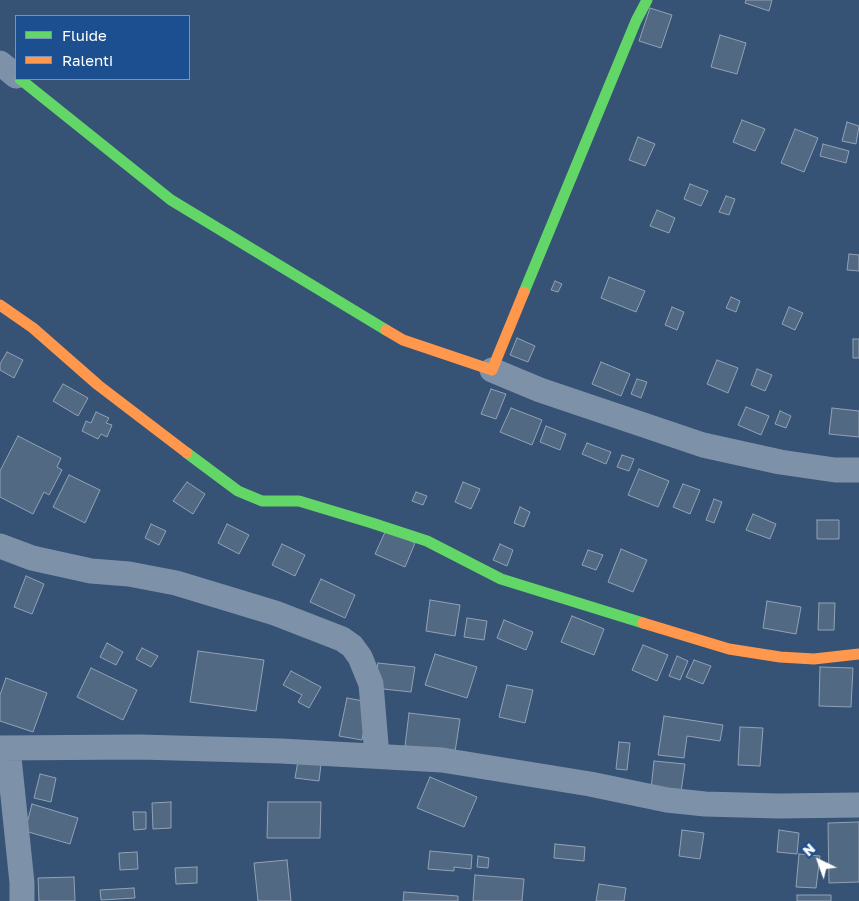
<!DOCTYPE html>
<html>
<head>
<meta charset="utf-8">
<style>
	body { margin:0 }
	#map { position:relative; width:859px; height:901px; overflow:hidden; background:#365274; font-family:"Golos Text",sans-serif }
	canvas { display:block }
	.legend { position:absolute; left:15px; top:15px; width:175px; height:65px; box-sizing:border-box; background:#1b4f8f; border:1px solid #7695bc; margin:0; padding:6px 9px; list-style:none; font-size:15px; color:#fff }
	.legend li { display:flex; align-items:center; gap:10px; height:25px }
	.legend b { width:25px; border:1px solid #7695bc }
	.north { position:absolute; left:794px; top:836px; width:50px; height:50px; -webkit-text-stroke:4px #1b4f8f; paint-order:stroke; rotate:318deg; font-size:14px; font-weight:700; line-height:20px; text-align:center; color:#fff }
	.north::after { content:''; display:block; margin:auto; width:18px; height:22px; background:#fff; clip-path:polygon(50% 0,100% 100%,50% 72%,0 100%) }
</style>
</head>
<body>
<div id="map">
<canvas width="859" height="901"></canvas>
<ul class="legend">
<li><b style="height:6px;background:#63d668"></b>Fluide</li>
<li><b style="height:6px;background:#ff974d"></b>Ralenti</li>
</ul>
<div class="north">N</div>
</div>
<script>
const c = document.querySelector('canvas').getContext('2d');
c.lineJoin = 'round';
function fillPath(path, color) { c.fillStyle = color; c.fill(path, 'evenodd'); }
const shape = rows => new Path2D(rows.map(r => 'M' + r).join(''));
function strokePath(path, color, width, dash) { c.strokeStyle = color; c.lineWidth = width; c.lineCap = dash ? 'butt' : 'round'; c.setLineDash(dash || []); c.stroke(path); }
const building = shape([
	[746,0,772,0,769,11,745,3,746,0],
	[650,8,672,15,661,48,639,41,650,8],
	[720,35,746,43,737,74,711,67,720,35],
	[742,120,765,129,755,151,733,142,742,120],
	[847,122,859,126,856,144,842,141,847,122],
	[795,129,818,138,804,172,781,163,795,129],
	[638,137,655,144,645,166,629,160,638,137],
	[823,144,849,151,846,163,820,156,823,144],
	[690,184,708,191,701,206,684,199,690,184],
	[726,196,735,199,729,215,719,212,726,196],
	[657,210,675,218,669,233,650,226,657,210],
	[849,254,859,255,859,271,847,270,849,254],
	[609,277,645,291,636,312,601,298,609,277],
	[555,281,562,284,558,292,551,290,555,281],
	[731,297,740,301,736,312,726,308,731,297],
	[672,307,684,312,677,330,665,325,672,307],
	[789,307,803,313,795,330,782,324,789,307],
	[517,338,535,346,528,362,510,355,517,338],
	[853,339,859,339,859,358,853,358,853,339],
	[7,352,23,360,14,378,0,370,0,364,7,352],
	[717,360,738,368,728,393,707,384,717,360],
	[601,362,630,374,621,396,592,384,601,362],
	[757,369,772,375,765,391,751,385,757,369],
	[637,379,647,382,641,398,631,394,637,379],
	[63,384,88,398,78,416,53,401,63,384],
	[491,389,506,394,496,419,481,414,491,389],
	[746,407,769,416,761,435,738,425,746,407],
	[511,408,542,420,532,445,500,432,511,408],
	[832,408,859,411,859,437,829,434,832,408],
	[780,411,791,416,786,428,775,424,780,411],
	[96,412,109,418,106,423,112,425,107,437,101,434,98,439,82,431,86,421,91,423,96,412],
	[546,426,566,434,560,450,540,442,546,426],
	[18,436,61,458,57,467,62,470,49,495,44,492,33,514,0,497,0,471,18,436],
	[587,443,611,452,606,464,582,454,587,443],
	[622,455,634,459,629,471,617,467,622,455],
	[639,469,669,481,658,507,628,495,639,469],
	[69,475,100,490,85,523,53,507,69,475],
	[187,482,205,494,193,514,173,501,187,482],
	[463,482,480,489,471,509,455,502,463,482],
	[683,484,700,490,690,514,673,507,683,484],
	[416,492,427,496,423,505,412,501,416,492],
	[714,499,722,502,714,523,706,520,714,499],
	[520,507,530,512,524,527,514,523,520,507],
	[753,514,776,524,770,539,746,530,753,514],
	[817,520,839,520,839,539,817,539,817,520],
	[151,524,166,531,159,545,145,538,151,524],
	[227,524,249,535,239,554,218,543,227,524],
	[386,530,415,543,405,567,375,554,386,530],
	[282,544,305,555,295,576,272,565,282,544],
	[500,544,513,550,507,566,493,560,500,544],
	[621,549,647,560,633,592,608,582,621,549],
	[588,550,603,555,596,570,582,565,588,550],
	[26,576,44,584,32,614,14,607,26,576],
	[321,579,355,595,345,618,310,602,321,579],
	[430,600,460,605,455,636,426,631,430,600],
	[767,601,801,607,796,634,763,628,767,601],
	[819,603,835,603,834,630,818,630,819,603],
	[572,616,604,629,594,655,561,642,572,616],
	[467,618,487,621,484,640,464,637,467,618],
	[504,620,533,632,526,650,497,638,504,620],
	[107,643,123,652,116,665,100,657,107,643],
	[643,645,668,655,657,681,632,670,643,645],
	[142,648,158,656,151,667,136,659,142,648],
	[198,651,264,660,256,711,190,702,198,651],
	[435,654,477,667,467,698,425,685,435,654],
	[677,656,688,661,680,680,669,676,677,656],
	[694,660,711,666,703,684,686,677,694,660],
	[378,663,415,667,411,692,374,688,378,663],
	[820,667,853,668,851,707,819,706,820,667],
	[91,668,137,690,123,720,77,697,91,668],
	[291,671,321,687,309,708,298,702,302,695,283,685,291,671],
	[6,678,47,693,33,732,0,721,0,695,6,678],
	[507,685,533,690,525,723,499,717,507,685],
	[347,698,369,702,362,740,339,736,347,698],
	[409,713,460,719,455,752,405,746,409,713],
	[664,716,723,725,720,741,687,736,684,758,658,755,664,716],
	[740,727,763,728,760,766,738,765,740,727],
	[619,742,630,743,627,770,616,769,619,742],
	[298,761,321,764,319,781,295,778,298,761],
	[654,761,685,764,681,792,651,789,654,761],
	[40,774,56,778,51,802,34,798,40,774],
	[430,777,477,797,464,827,417,808,430,777],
	[171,802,171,828,153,829,152,803,171,802],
	[268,802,321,802,320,838,267,838,268,802],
	[32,804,78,818,70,844,25,831,32,804],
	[133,812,146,812,146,829,134,830,133,812],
	[859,822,859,882,829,883,828,823,859,822],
	[682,830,704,833,700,859,679,856,682,830],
	[779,830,799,833,797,854,777,852,779,830],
	[555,844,585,847,584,861,554,858,555,844],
	[430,851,472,855,471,869,454,867,454,871,428,869,430,851],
	[137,852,138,869,120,870,119,853,137,852],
	[799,854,820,856,816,888,796,887,799,854],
	[478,856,489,858,488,868,477,867,478,856],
	[287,860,291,901,258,901,254,863,287,860],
	[197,867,197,883,176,884,175,868,197,867],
	[475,875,524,879,522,901,473,901,475,875],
	[74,877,75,901,39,901,38,878,74,877],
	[599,884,626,888,624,901,596,901,599,884],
	[134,888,135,898,101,900,100,890,134,888],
	[404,892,458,896,458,901,403,901,404,892],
	[797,895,831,895,831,901,797,901,797,895]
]);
fillPath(building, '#526984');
strokePath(building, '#92a2b6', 1);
strokePath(shape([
	[0,63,16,76],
	[492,370,540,390,703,445,780,462,835,470,859,470],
	[0,546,32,558,91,571,129,574,176,583,275,613,342,639,352,646,360,657,371,684,377,756],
	[0,748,140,747,281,751,442,760,590,784,667,800,705,804,778,806,859,805],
	[8,748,22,883,22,901]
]), '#7d92a8', 25);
strokePath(shape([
	[20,79,171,200,386,330],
	[524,292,636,21,647,0],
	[187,453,238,491,262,501,299,501,372,523,427,541,501,579,643,623]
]), '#63d668', 11);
strokePath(shape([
	[0,305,33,328,98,385,187,453],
	[386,330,403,340,492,370,524,292],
	[643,623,729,649,780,657,814,659,859,654]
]), '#ff974d', 11);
</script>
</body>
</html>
